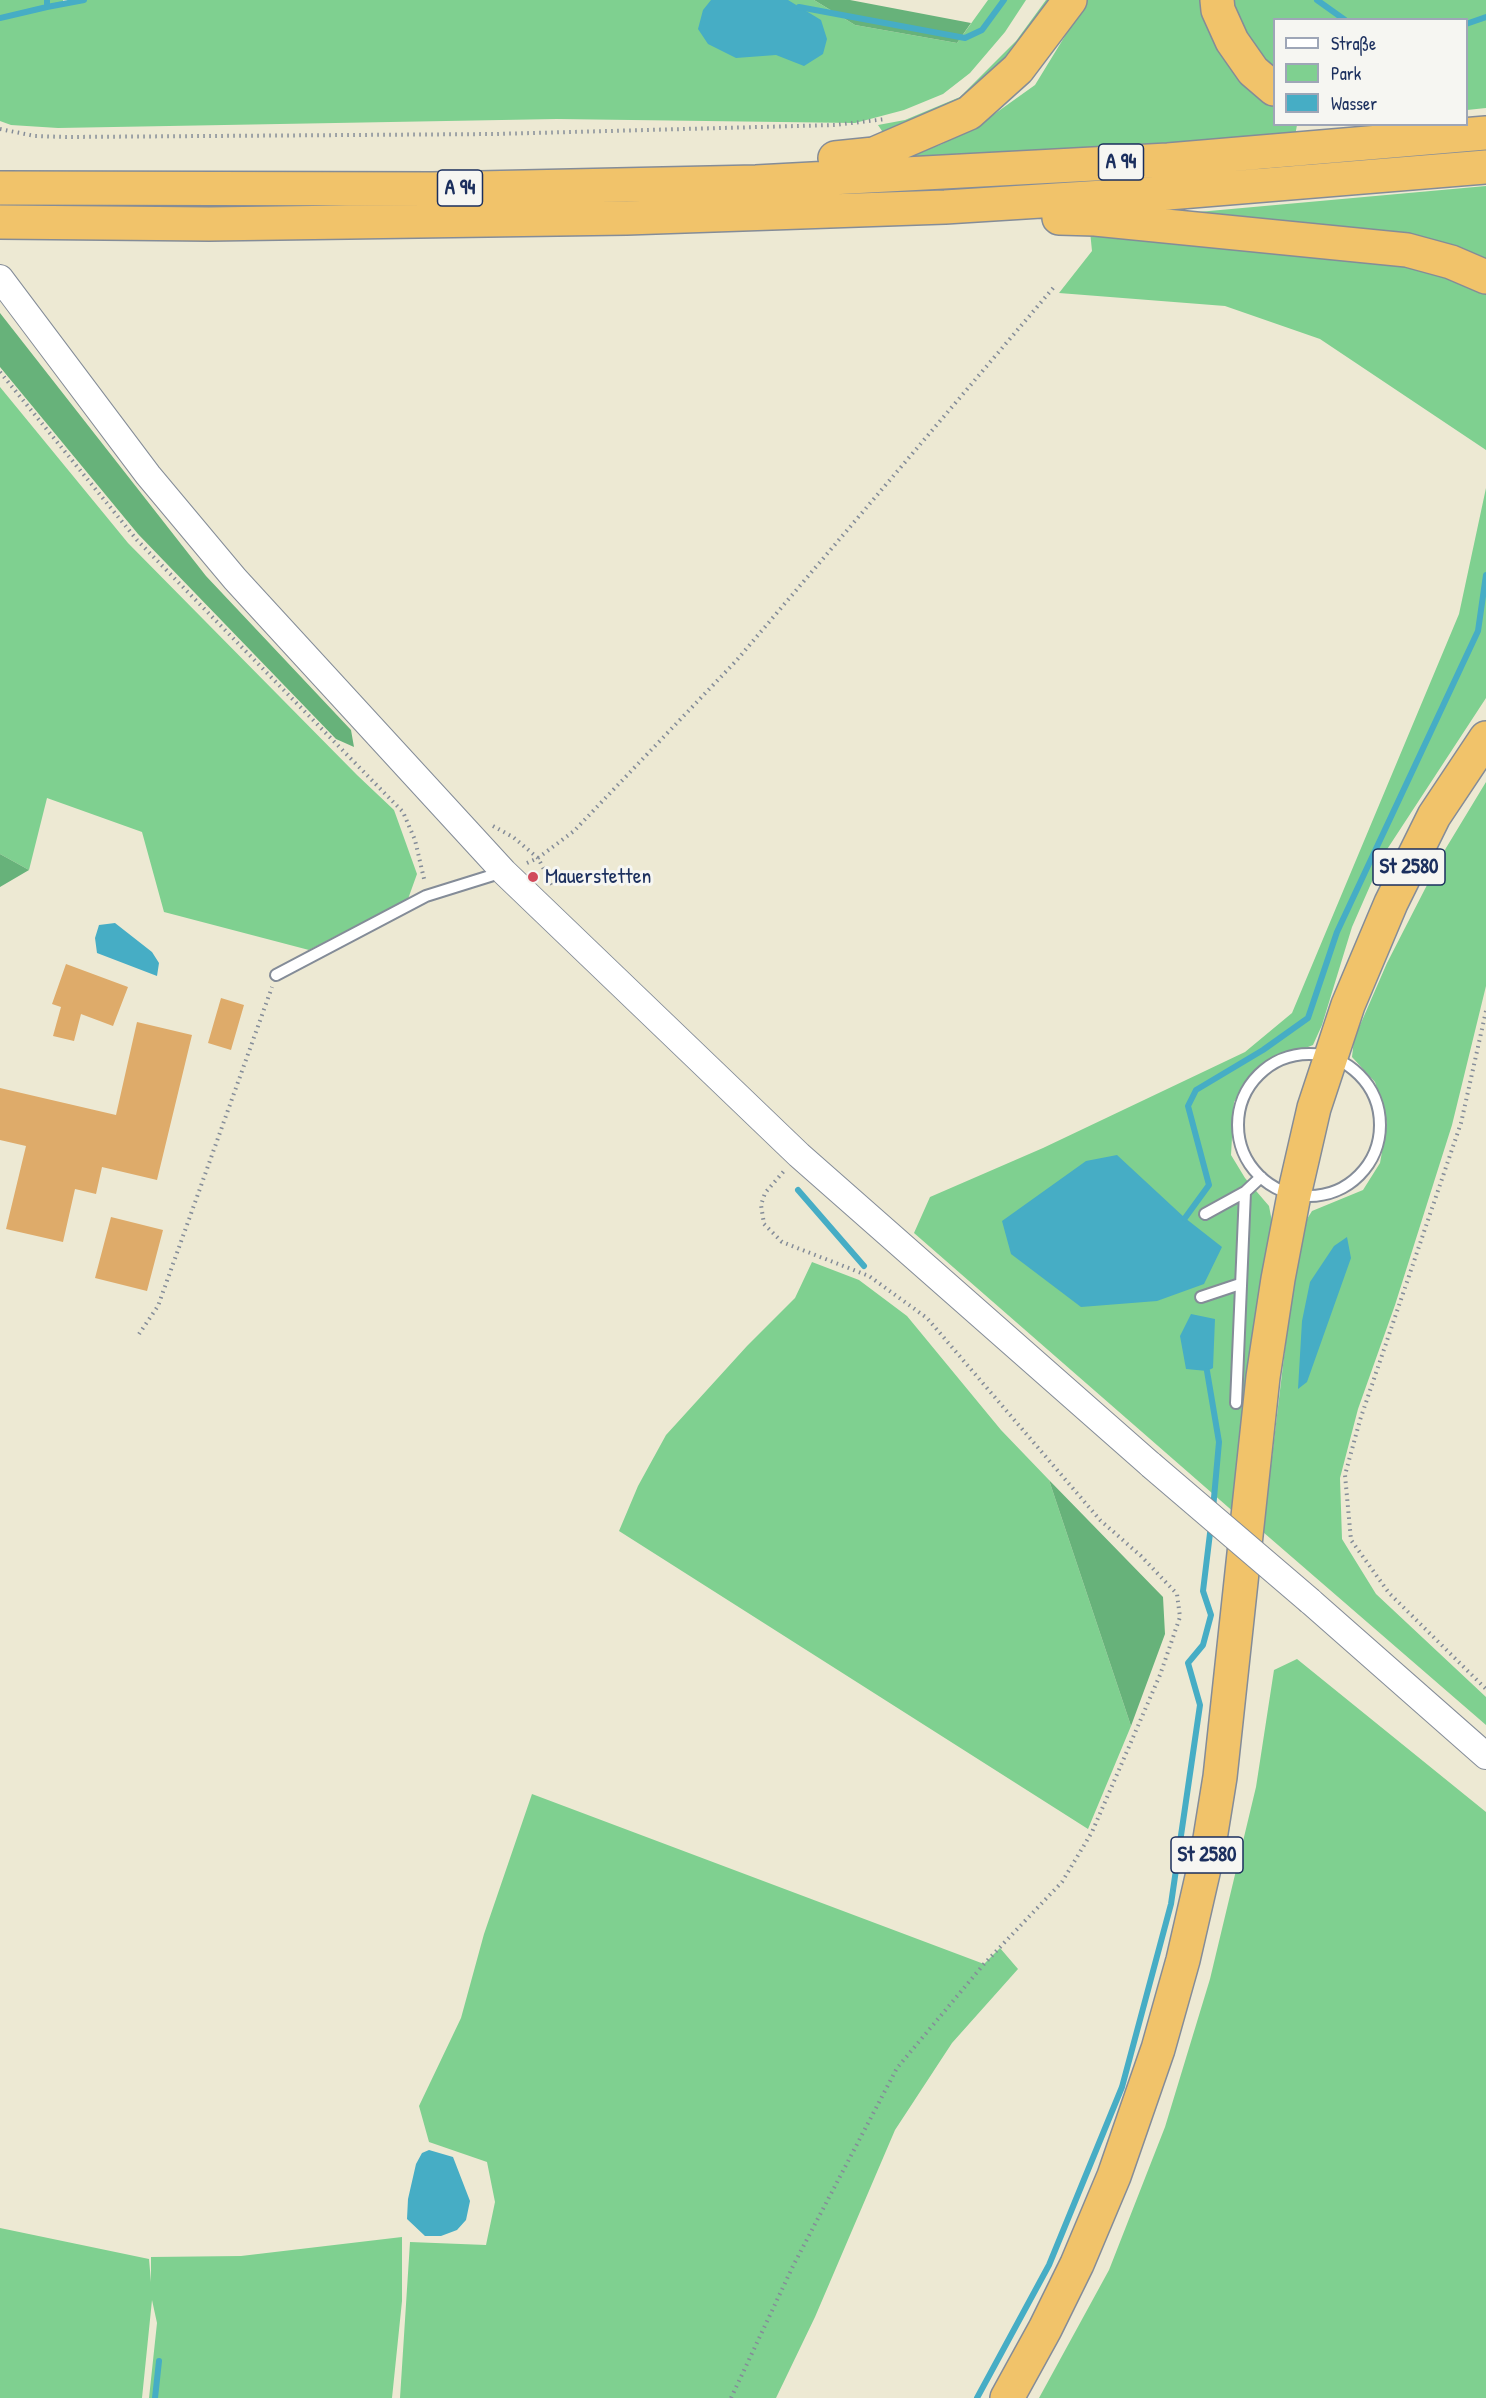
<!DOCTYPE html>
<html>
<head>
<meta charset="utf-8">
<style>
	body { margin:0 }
	#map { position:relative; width:1486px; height:2398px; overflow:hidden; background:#ede9d3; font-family:"Patrick Hand",sans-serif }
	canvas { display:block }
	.legend { position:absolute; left:1273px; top:18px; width:195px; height:108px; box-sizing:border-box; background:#f6f6f2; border:2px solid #9ea6b7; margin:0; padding:8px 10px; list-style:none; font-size:18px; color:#1b2f5e }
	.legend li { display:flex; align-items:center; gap:12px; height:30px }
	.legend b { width:30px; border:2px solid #9ea6b7 }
</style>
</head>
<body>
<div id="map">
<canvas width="1486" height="2398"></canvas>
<ul class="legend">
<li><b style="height:8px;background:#fff"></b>Straße</li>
<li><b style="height:16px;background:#7fd090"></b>Park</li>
<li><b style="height:16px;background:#46adc5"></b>Wasser</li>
</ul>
</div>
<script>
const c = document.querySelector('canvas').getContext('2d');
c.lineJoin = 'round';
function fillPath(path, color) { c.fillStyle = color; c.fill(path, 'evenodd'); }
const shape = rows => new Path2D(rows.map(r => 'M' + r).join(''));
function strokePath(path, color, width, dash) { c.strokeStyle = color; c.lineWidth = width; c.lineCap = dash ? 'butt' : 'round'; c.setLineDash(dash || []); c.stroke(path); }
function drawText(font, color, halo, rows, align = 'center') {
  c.font = font + ' "Patrick Hand",sans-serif'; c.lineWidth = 6; c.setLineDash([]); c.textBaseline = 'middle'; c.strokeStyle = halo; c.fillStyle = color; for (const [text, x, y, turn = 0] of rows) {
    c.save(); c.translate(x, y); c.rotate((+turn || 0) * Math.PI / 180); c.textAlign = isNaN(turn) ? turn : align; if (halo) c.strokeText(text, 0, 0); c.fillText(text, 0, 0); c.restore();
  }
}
fillPath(shape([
	[0,0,63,0,63,2,76,0,814,0,855,25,957,43,988,0,1026,0,1005,32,970,73,943,94,904,110,855,123,557,119,58,128,11,125,0,121],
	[1046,0,1062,0,970,105,886,137,878,125,905,120,960,97,1016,41],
	[1087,0,1207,0,1244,77,1274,108,1274,124,1297,125,1295,136,902,159,942,144,986,120,1035,85],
	[1225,0,1486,0,1486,108,1467,110,1466,20,1274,20,1274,82],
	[1486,186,1486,265,1214,219,1198,212],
	[1090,231,1410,263,1486,291,1486,450,1320,339,1225,306,1059,293,1092,251],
	[0,387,128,543,357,775,394,810,417,874,408,899,309,950,164,912,142,832,47,798,29,870,0,854],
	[1486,488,1486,698,1384,854,1352,927,1322,1025,1313,1045,1280,1058,1252,1075,1234,1102,1231,1155,1245,1178,1269,1206,1273,1227,1236,1514,914,1233,930,1197,1043,1148,1245,1052,1292,1013,1459,614],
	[1486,782,1486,986,1452,1125,1395,1305,1358,1409,1340,1478,1342,1539,1376,1594,1486,1697,1486,1725,1263,1532,1299,1232,1312,1211,1363,1190,1380,1163,1387,1123,1375,1082,1352,1057,1354,1039,1387,963,1446,848],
	[812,1262,859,1280,907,1316,1001,1430,1049,1480,1131,1726,1088,1829,619,1531,638,1486,666,1435,747,1346,795,1298],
	[1297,1659,1486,1812,1486,2398,1039,2398,1109,2270,1165,2127,1210,1979,1256,1787,1274,1670],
	[532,1794,984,1964,1000,1948,1018,1969,952,2043,895,2130,815,2317,776,2398,400,2398,410,2242,486,2245,495,2202,487,2162,429,2142,419,2106,461,2018,484,1934],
	[0,2228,149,2259,151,2282,151,2257,241,2256,402,2237,402,2301,392,2398,149,2398,157,2323,152,2300,142,2398,0,2398]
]), '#7fd090');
fillPath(shape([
	[814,0,850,0,971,23,957,43,855,25],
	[0,313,206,576,351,730,354,747,336,739,138,534,0,367],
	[0,854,29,870,0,887],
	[1049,1480,1163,1597,1165,1634,1131,1726]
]), '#67b27a');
fillPath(shape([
	[711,0,788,0,821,20,827,39,823,54,804,66,776,55,736,58,708,44,698,29,703,10],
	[115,923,152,952,159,963,157,976,97,953,95,938,99,925],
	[1117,1155,1185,1218,1222,1247,1204,1284,1157,1301,1081,1307,1011,1254,1002,1221,1086,1161],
	[1347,1237,1351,1258,1307,1382,1298,1389,1302,1321,1310,1282,1334,1246],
	[1191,1314,1215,1319,1213,1368,1207,1371,1186,1369,1180,1336],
	[429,2150,453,2157,470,2201,466,2220,457,2230,441,2236,425,2236,407,2219,408,2199,416,2164,422,2153]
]), '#46adc5');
strokePath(shape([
	[47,0,47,7,84,0],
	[1317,0,1345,20],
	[799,7,965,38,982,30,1004,0],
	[0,18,47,7],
	[1466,24,1486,17],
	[798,1190,864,1266],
	[1185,1218,1209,1185,1188,1106,1196,1090,1263,1050,1308,1018,1337,932,1478,631,1486,575],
	[1207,1371,1219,1442,1213,1509],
	[155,2398,159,2361],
	[977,2398,1049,2265,1122,2087,1171,1904,1200,1705,1188,1663,1203,1645,1211,1615,1203,1591,1211,1525]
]), '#46adc5', 6);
fillPath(shape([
	[66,964,128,987,113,1026,81,1014,74,1041,53,1036,61,1007,52,1004],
	[221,998,244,1005,231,1050,208,1043],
	[137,1022,192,1035,157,1180,102,1167,96,1194,75,1189,63,1242,6,1229,26,1146,0,1140,0,1088,116,1115],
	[111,1217,163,1230,147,1291,95,1278]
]), '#deab6a');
const service = shape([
	[276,975,426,896,503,872],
	'1238 1125a71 71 0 1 1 142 0a71 71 0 1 1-142 0Z',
	[1205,1214,1245,1192],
	[1201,1297,1240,1284],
	[1236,1403,1245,1192,1261,1177]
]);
const tertiary = shape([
	[0,278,148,475,235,579,504,872,799,1155,1151,1465],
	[1310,1601,1486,1756]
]);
const trunk = shape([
	[1007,2398,1045,2329,1077,2264,1114,2176,1158,2049,1183,1960,1208,1851,1220,1777,1263,1377,1278,1279,1294,1195,1314,1108,1348,1005,1391,903,1434,816,1486,738]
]);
const motorway = shape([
	[1217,0,1218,10,1232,41,1253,71,1274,89],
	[835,158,874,154,969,113,1018,69,1070,0],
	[0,188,432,189,756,182,1168,160,1486,133],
	[1059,218,1095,219,1407,250,1451,262,1486,277],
	[0,222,209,224,627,218,945,207,1168,193,1486,167]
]);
strokePath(service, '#848c98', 14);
strokePath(tertiary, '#848c98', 28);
strokePath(trunk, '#848c98', 36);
strokePath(motorway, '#848c98', 36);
strokePath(shape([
	[0,129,35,136,66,137,495,134,835,125,886,119],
	[0,372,137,540,403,812,415,840,425,883],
	[493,826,513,837,538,858,552,885],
	[527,863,538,858,574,831,736,661,1054,287],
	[1486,1011,1461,1123,1360,1420,1345,1475,1351,1540,1389,1593,1486,1689],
	[139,1334,158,1306,272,987],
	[731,2398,793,2266,897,2068,984,1964,1062,1882,1092,1832,1160,1675,1180,1617,1177,1594,1141,1556,1100,1520,927,1318,869,1276,782,1242,764,1224,761,1205,765,1193,784,1171]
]), '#848c98', 4, [1.5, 4.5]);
strokePath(service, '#fff', 10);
strokePath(tertiary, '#fff', 26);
strokePath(trunk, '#f1c36a', 33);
strokePath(motorway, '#f1c36a', 33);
const tertiaryBridge = shape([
	[1151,1465,1310,1601]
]);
strokePath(tertiaryBridge, '#848c98', 28, []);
strokePath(tertiaryBridge, '#fff', 26);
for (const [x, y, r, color] of [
	[533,877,6,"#d1495b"]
]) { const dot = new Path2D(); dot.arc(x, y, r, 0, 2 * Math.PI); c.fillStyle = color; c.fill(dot); strokePath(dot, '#f6f6f2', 2); }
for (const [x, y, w] of [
	[1121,162,45],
	[460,188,45],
	[1409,867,72],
	[1207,1855,72]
]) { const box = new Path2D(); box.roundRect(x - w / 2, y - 18, w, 36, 4.5); c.fillStyle = '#f6f6f2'; c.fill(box); strokePath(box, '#1b2f5e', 1.5); }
drawText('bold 21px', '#1b2f5e', null, [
	["A 94",1121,162],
	["A 94",460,188],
	["St 2580",1409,867],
	["St 2580",1207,1855]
]);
drawText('22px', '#1b2f5e', '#f6f6f2', [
	["Mauerstetten",545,877]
], 'left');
</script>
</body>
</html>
